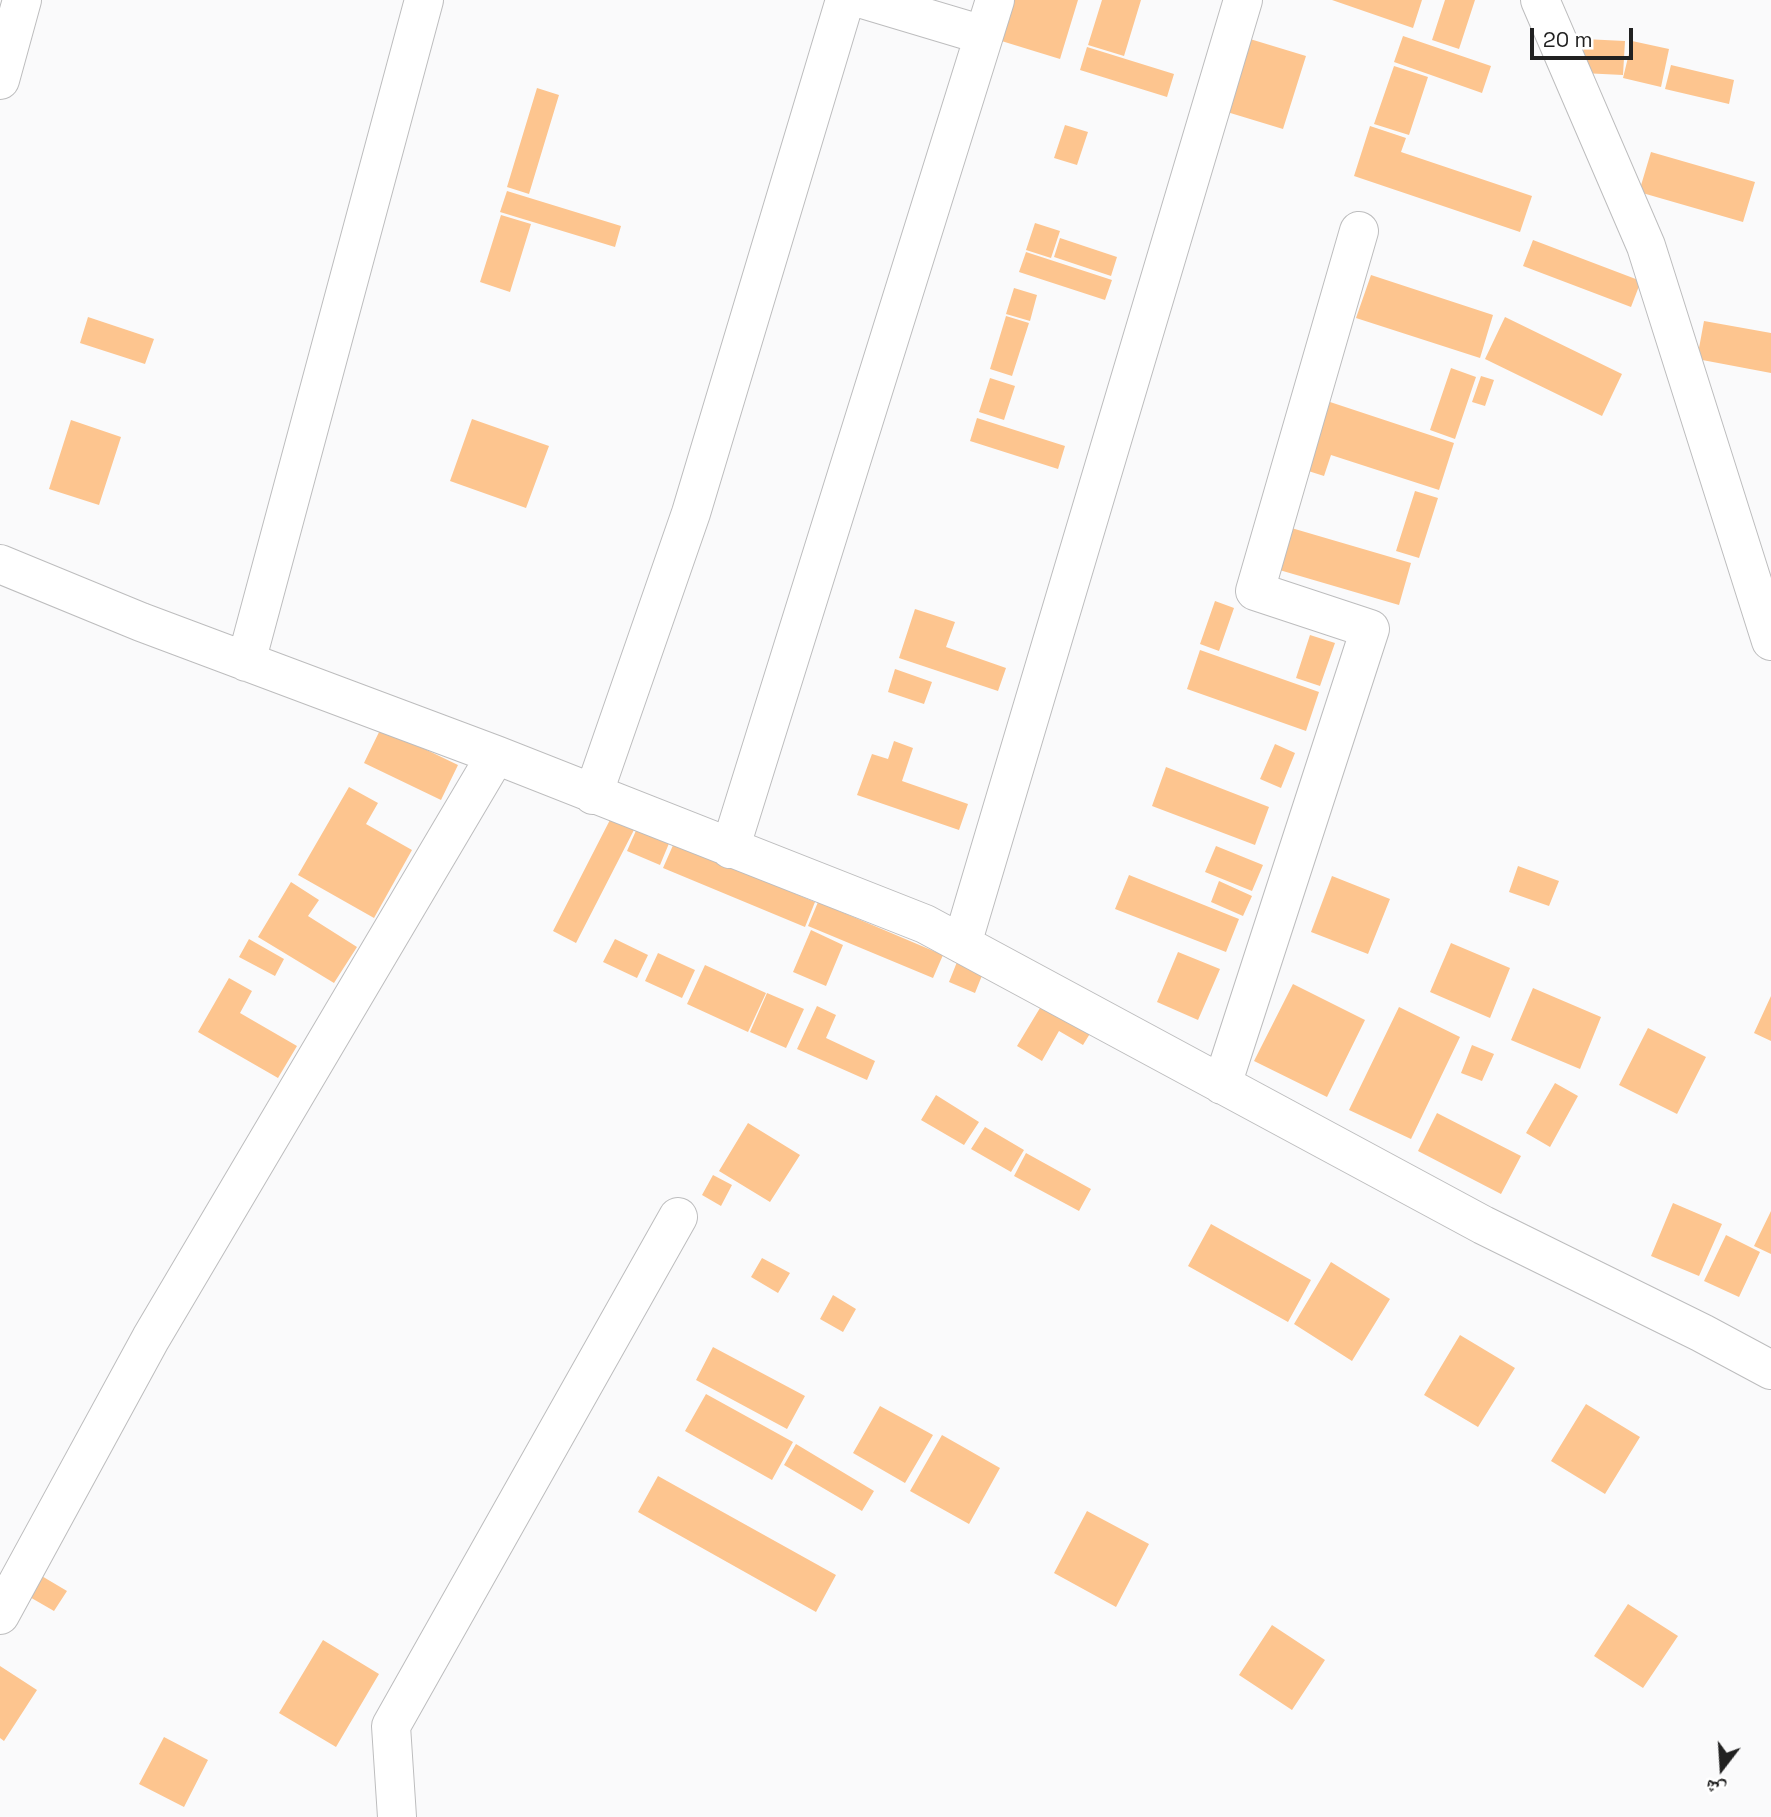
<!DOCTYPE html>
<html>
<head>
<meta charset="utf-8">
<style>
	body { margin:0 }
	#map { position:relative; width:1771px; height:1817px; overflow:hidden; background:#fafafb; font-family:"Space Grotesk","Noto Naskh Arabic",sans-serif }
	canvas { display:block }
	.north { position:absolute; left:1687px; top:1733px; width:70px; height:70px; -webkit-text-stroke:5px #fff; paint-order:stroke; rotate:197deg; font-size:19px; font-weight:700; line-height:28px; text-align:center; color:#212121 }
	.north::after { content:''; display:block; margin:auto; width:24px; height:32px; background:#212121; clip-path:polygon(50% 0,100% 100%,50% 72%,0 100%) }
	.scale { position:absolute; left:1530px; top:28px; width:103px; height:32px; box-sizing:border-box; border:4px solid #212121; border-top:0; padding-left:9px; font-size:21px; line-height:24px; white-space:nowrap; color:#212121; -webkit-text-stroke:5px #fff; paint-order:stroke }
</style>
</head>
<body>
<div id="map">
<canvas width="1771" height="1817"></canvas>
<div class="north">ش</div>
<div class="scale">20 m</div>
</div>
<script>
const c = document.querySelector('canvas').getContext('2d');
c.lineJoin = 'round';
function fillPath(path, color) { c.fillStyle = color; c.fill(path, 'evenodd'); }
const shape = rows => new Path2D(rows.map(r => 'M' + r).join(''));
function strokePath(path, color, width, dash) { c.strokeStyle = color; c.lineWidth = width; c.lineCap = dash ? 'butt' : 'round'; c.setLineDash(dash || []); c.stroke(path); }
fillPath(shape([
	[1006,0,1078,0,1060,59,995,39],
	[1102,0,1141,0,1124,56,1088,45],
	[1332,0,1422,0,1413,28],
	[1445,0,1475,0,1459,49,1432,40],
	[1403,36,1491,66,1482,93,1394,62],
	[1250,39,1306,56,1283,129,1227,112],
	[1584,39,1625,41,1623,75,1582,73],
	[1632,41,1669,49,1661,87,1623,78],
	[1087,47,1174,74,1167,97,1080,70],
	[1671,65,1734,80,1729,104,1665,89],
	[1394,66,1428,77,1409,135,1374,124],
	[537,88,559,95,529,194,507,187],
	[1065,125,1088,132,1077,165,1054,158],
	[1370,126,1406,138,1401,152,1532,196,1520,232,1354,176],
	[1651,152,1755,182,1743,222,1639,192],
	[507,191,621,226,615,247,500,212],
	[501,215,531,224,510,292,480,282],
	[1035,223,1060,231,1051,258,1026,250],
	[1060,238,1117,257,1111,276,1054,257],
	[1533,240,1641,281,1631,307,1523,266],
	[1026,252,1112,280,1105,300,1019,272],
	[1371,275,1493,315,1480,358,1356,318],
	[1014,288,1037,295,1030,321,1006,314],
	[1006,316,1029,323,1012,376,990,369],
	[88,317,154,339,145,364,80,343],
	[1505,317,1622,374,1602,416,1485,359],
	[1704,321,1771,333,1771,373,1697,359],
	[1451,368,1476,377,1455,439,1430,430],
	[1481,376,1494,380,1485,406,1472,402],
	[990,378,1015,386,1004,420,979,412],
	[1324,400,1454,443,1439,490,1331,455,1324,476,1302,469],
	[977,418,1065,446,1058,469,970,441],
	[472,419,549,446,526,508,450,481],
	[71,420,121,437,99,505,49,489],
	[1415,491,1438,498,1419,558,1396,551],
	[1288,527,1411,563,1399,605,1276,569],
	[1215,601,1234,608,1219,651,1200,644],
	[915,609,955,622,946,647,1006,668,998,691,899,658],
	[1310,635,1335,643,1320,686,1296,678],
	[1200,650,1319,692,1306,731,1187,689],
	[895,669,932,682,924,704,888,692],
	[381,728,458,765,441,800,364,763],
	[894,741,913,748,902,781,968,804,959,830,857,795,872,754,888,759],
	[1275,744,1295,753,1281,788,1260,779],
	[1166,767,1269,807,1255,845,1152,806],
	[349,787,378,803,366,824,412,850,374,918,298,875],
	[613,814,636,826,576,943,553,931],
	[638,826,670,841,660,865,627,851],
	[674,843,815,902,805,927,663,868],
	[1216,846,1263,865,1252,891,1205,872],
	[1518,866,1559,881,1549,906,1509,892],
	[1129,875,1239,919,1226,952,1115,909],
	[1332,876,1390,899,1368,954,1311,932],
	[1219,881,1252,896,1243,916,1211,902],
	[291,882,319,900,308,916,357,947,334,983,258,937],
	[818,902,943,955,933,978,808,926],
	[811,930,843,945,826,986,793,972],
	[249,939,284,959,275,976,239,957],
	[615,939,648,955,637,978,603,962],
	[1451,943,1510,968,1490,1018,1430,992],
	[1178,952,1220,969,1198,1020,1157,1002],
	[658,953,695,970,682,998,645,981],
	[957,962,983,973,975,993,949,982],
	[705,965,766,993,748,1032,687,1004],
	[229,978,252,991,240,1013,297,1046,278,1078,198,1032],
	[1293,984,1365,1020,1327,1097,1254,1061],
	[1533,988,1601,1017,1580,1069,1511,1040],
	[767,993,804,1009,786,1048,750,1032],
	[1771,996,1771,1041,1754,1033],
	[1046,998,1094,1027,1083,1045,1059,1031,1042,1061,1017,1046],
	[817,1006,836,1015,826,1038,875,1061,867,1080,797,1049],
	[1399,1007,1460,1037,1411,1139,1349,1110],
	[1648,1028,1706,1057,1677,1114,1619,1085],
	[1472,1045,1494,1054,1482,1081,1461,1073],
	[1555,1083,1578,1096,1550,1147,1526,1133],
	[936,1095,979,1122,964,1145,921,1120],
	[1437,1113,1521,1156,1501,1194,1418,1151],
	[748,1123,800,1155,770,1202,719,1171],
	[985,1127,1024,1150,1011,1172,971,1149],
	[1026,1153,1091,1189,1079,1211,1014,1176],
	[713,1175,732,1185,721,1206,702,1195],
	[1673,1203,1722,1224,1699,1276,1651,1256],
	[1771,1211,1771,1254,1754,1246],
	[1211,1224,1311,1280,1288,1322,1188,1266],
	[1726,1235,1760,1252,1739,1297,1704,1281],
	[762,1258,790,1273,778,1293,751,1277],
	[1331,1262,1390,1299,1352,1361,1294,1324],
	[833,1295,856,1309,843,1332,820,1319],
	[1460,1335,1515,1368,1478,1427,1424,1395],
	[713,1347,805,1396,787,1429,696,1380],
	[706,1394,793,1442,772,1480,685,1431],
	[1586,1404,1640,1437,1605,1494,1551,1461],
	[880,1406,933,1435,905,1483,853,1453],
	[942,1435,1000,1468,969,1524,910,1491],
	[796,1444,874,1491,862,1511,784,1465],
	[658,1476,836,1575,816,1612,638,1512],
	[1087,1511,1149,1544,1116,1607,1054,1573],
	[40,1575,67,1591,54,1611,28,1596],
	[1628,1604,1678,1636,1643,1688,1594,1656],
	[1272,1625,1325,1660,1292,1710,1239,1675],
	[323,1640,379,1674,336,1747,279,1713],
	[0,1666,37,1690,4,1741,0,1738],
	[164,1737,208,1760,184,1807,139,1784]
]), '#fdc58f');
const minor = shape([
	[866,0,983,35],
	[1540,0,1646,246,1771,641],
	[0,80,22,0],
	[0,564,141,622,496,755,925,924,1483,1225,1702,1333,1771,1370],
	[246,662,424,0],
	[593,795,691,513,845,0],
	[730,849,995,0],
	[962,944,1243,0],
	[1222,1085,1370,629,1255,591,1359,231],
	[0,1615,151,1338,496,755],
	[397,1817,391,1726,678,1217]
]);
strokePath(minor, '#bdbdbe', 40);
strokePath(minor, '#fff', 38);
</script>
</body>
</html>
